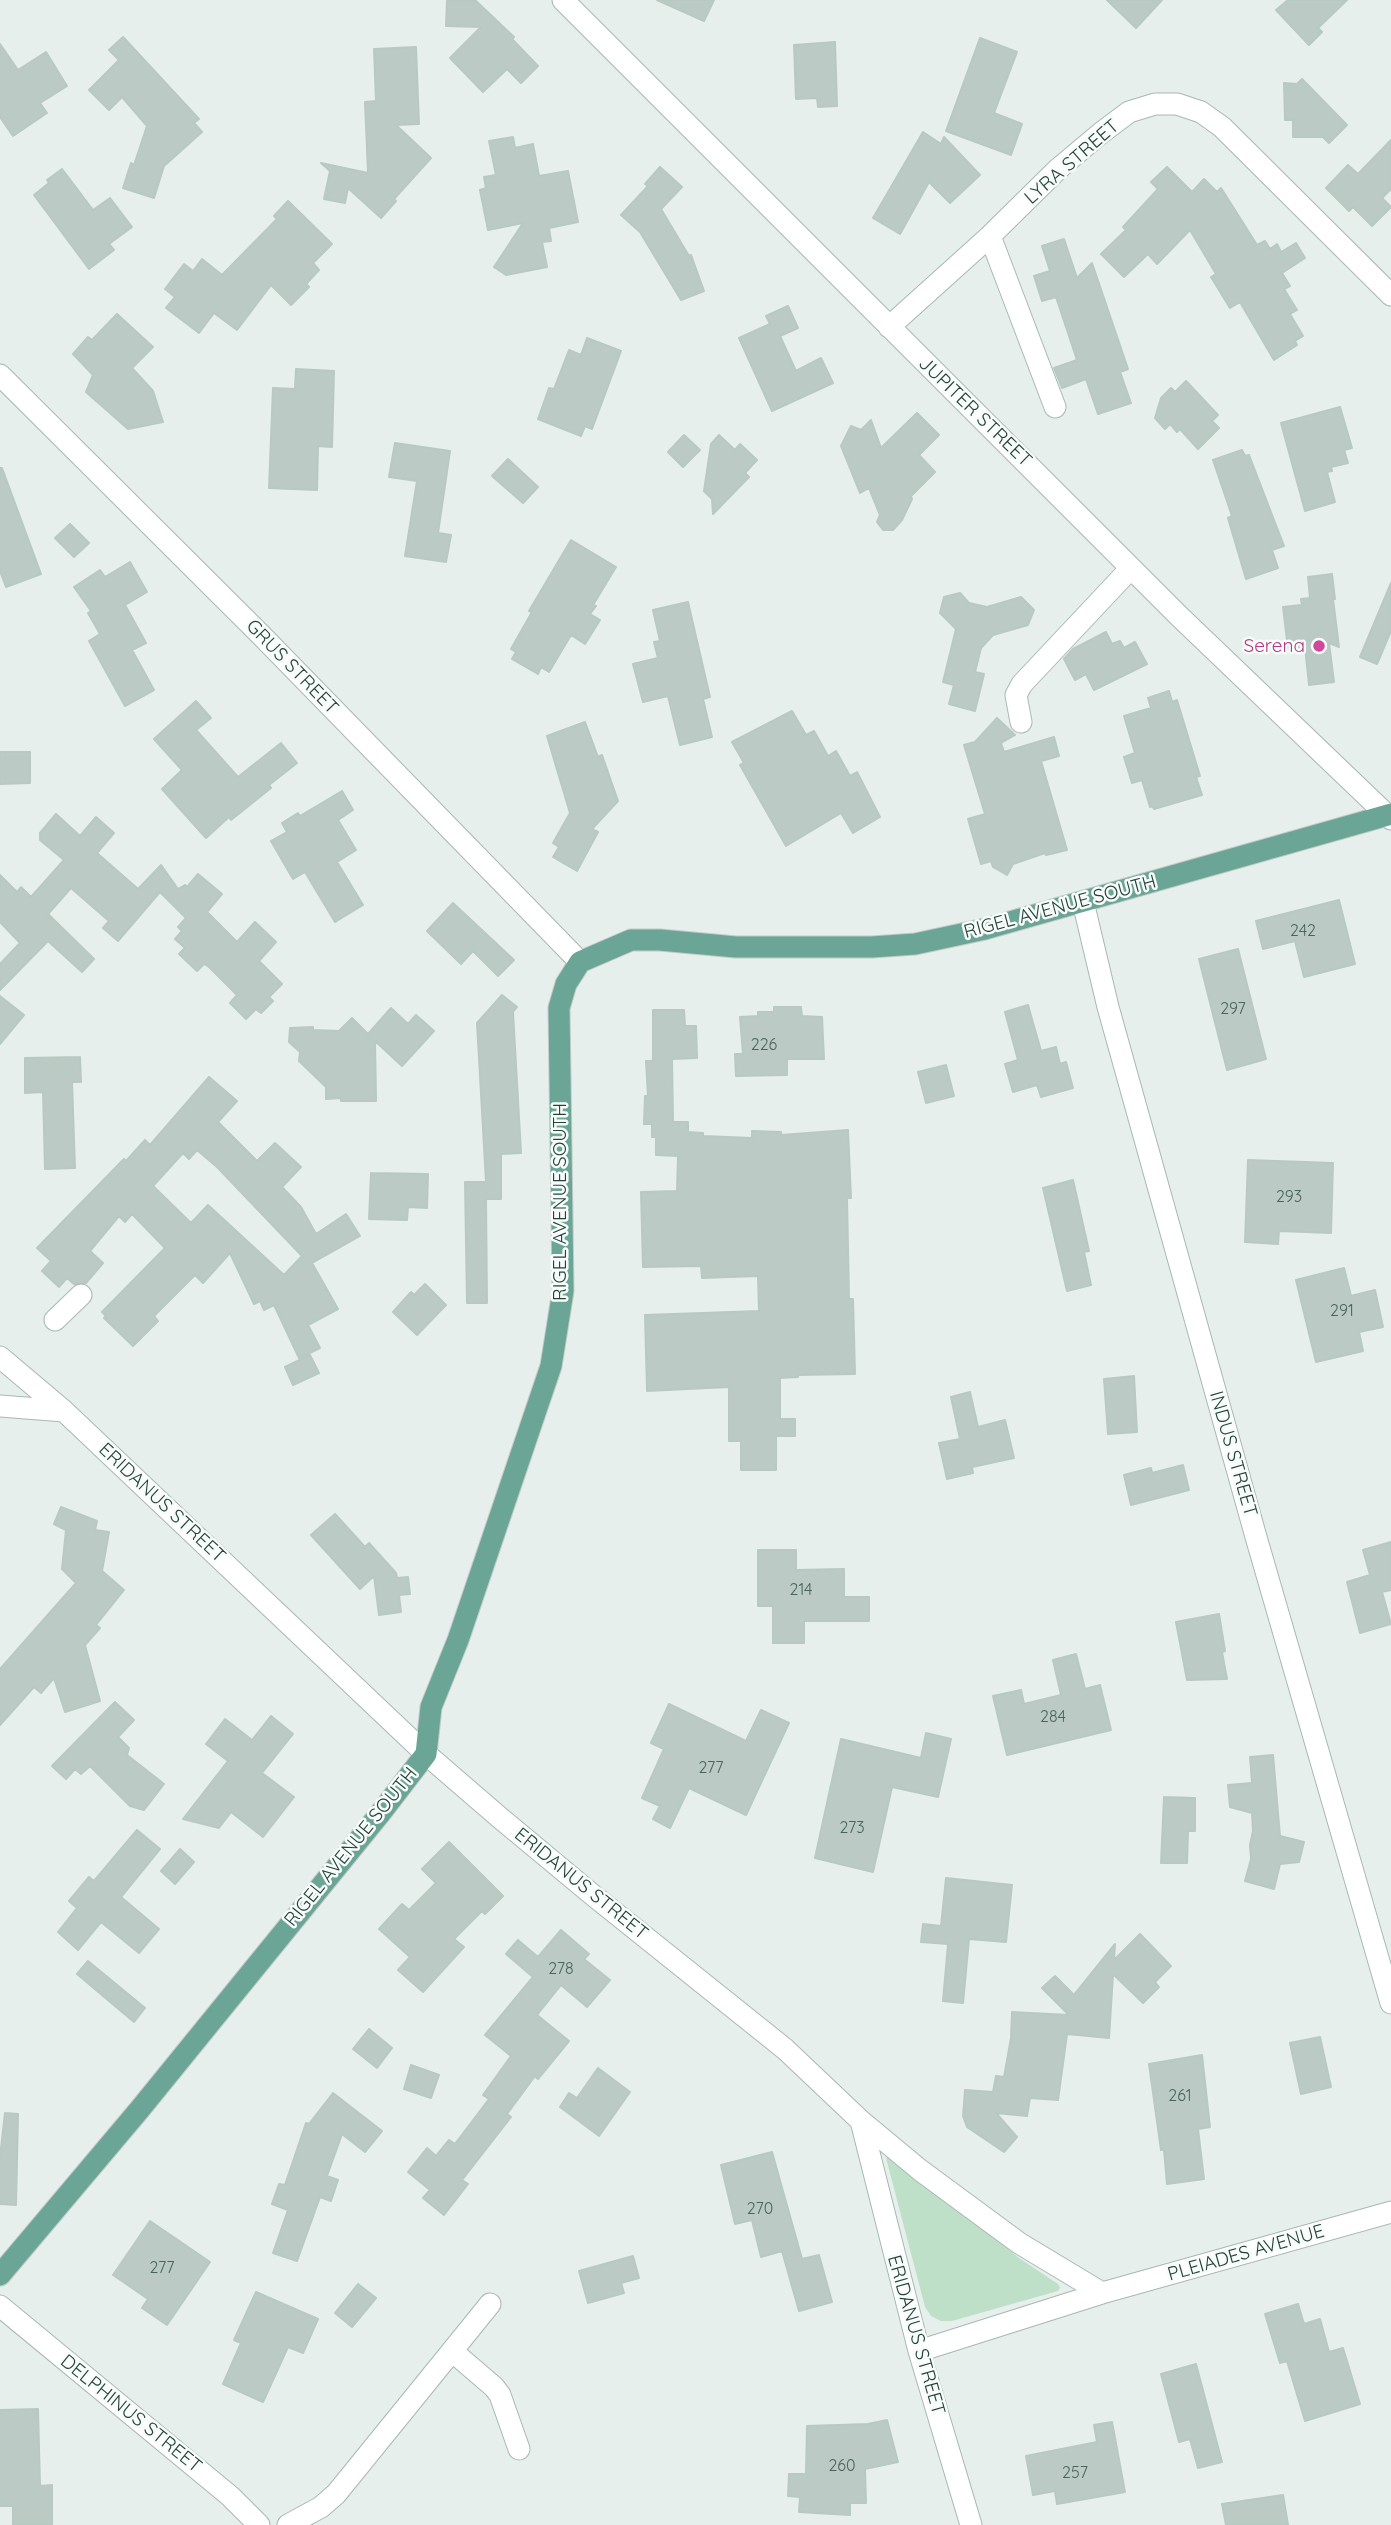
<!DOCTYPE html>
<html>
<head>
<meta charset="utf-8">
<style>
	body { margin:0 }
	canvas { display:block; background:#e6efeb }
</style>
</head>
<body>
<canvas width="1391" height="2525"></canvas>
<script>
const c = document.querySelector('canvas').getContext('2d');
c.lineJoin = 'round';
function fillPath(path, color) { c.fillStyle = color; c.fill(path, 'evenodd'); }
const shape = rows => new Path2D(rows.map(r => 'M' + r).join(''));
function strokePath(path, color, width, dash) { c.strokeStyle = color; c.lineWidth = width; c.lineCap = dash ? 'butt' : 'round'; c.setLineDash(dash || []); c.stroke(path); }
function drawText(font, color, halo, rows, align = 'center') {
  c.font = font + ' Quicksand,sans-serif'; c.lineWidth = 5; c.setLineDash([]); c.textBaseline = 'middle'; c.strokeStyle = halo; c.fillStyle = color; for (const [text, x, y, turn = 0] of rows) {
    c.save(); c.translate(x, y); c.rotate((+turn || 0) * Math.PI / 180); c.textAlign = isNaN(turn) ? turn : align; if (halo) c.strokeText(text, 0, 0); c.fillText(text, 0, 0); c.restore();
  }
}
fillPath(shape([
	[891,2154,1019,2258,1058,2284,1060,2288,1058,2291,952,2321,941,2321,931,2316,925,2307,886,2158]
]), '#bfe0c8');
const building = shape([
	[657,0,714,0,704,21,657,0],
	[1107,0,1162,0,1136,28,1107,0],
	[1288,0,1347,0,1318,28,1322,32,1309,45,1276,10,1288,0],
	[447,1,476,1,514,37,512,39,538,66,521,83,507,69,483,92,450,58,481,27,446,26,447,1],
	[123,37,199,119,194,123,202,132,164,166,154,198,123,188,131,163,134,165,147,126,122,97,109,110,89,90,119,60,109,50,123,37],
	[980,38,1017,52,994,113,1022,124,1011,155,946,131,980,38],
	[835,42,837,106,818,107,817,98,796,99,794,45,835,42],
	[0,44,18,70,46,52,67,86,40,103,47,113,13,136,0,117,0,44],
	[416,47,419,124,396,125,431,158,394,199,396,201,381,218,348,188,345,203,324,199,330,171,321,163,368,173,365,102,376,101,374,49,416,47],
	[1302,79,1347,125,1329,143,1323,137,1293,137,1293,120,1285,120,1284,83,1297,84,1302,79],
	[923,132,941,144,944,137,980,175,950,203,929,182,900,234,873,218,923,132],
	[513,137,515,148,533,144,539,176,568,171,578,222,549,228,551,241,542,242,547,267,506,275,494,267,523,223,488,230,480,190,486,188,484,177,496,175,489,141,513,137],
	[1391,140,1391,189,1382,198,1391,207,1372,226,1353,207,1349,211,1326,188,1348,165,1358,174,1391,140],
	[660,167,682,187,661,209,689,256,691,255,704,291,681,300,640,232,621,215,648,186,645,184,660,167],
	[1167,167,1192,192,1204,179,1217,192,1221,188,1257,245,1265,241,1270,249,1277,244,1281,252,1296,243,1305,258,1282,273,1290,286,1284,289,1297,310,1290,314,1303,336,1295,341,1297,345,1274,360,1240,302,1230,308,1211,277,1216,274,1190,230,1157,264,1148,254,1124,277,1101,254,1126,230,1123,227,1158,189,1151,182,1167,167],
	[62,169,93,210,110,198,132,227,109,244,114,250,89,269,34,195,49,183,47,180,62,169],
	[288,201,332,244,313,263,319,270,306,284,309,287,291,305,271,285,237,330,214,313,199,333,166,308,175,297,165,289,184,264,193,271,202,259,222,275,277,219,274,216,288,201],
	[1064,239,1077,278,1092,263,1128,369,1120,372,1131,403,1098,414,1086,379,1062,388,1054,368,1077,360,1056,297,1042,301,1034,276,1050,271,1042,246,1064,239],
	[788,306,798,328,780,336,796,371,821,358,833,383,772,411,739,338,770,324,766,316,788,306],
	[117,314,153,347,132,368,153,391,163,422,128,429,86,392,93,375,73,354,88,337,92,340,117,314],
	[587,338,621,351,592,429,585,426,581,436,538,419,549,388,554,389,569,350,581,355,587,338],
	[296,369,334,371,332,447,318,446,317,490,269,488,273,388,295,389,296,369],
	[1186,381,1218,415,1212,421,1219,428,1198,449,1180,429,1177,432,1170,424,1165,429,1155,418,1161,398,1171,388,1175,392,1186,381],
	[1340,407,1352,448,1344,450,1348,463,1331,467,1332,471,1327,472,1335,502,1305,511,1281,423,1340,407],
	[917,413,939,435,919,455,935,472,911,496,912,499,902,520,893,530,883,530,877,522,880,515,869,488,860,493,841,446,851,426,861,430,871,420,881,448,917,413],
	[684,435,700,450,683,467,668,452,684,435],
	[719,435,735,450,740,444,757,460,745,473,749,477,713,514,712,499,704,491,711,444,719,435],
	[395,443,450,451,438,533,451,535,446,562,405,556,417,481,389,477,395,443],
	[1242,450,1245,456,1249,455,1284,546,1272,550,1278,568,1246,579,1228,518,1232,516,1213,460,1242,450],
	[508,459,538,487,523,503,492,476,508,459],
	[0,468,2,468,41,574,6,587,0,571,0,468],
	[70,524,89,543,74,557,55,538,70,524],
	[571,540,616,567,593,605,596,606,590,614,600,620,585,644,571,635,549,672,541,667,538,674,512,659,516,652,511,649,532,612,529,611,571,540],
	[130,562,147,592,125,605,146,643,132,650,154,690,125,706,89,641,100,634,88,613,91,611,74,587,100,570,105,577,130,562],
	[1332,574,1335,599,1333,599,1339,647,1329,643,1334,682,1309,685,1305,647,1288,649,1283,607,1302,605,1301,599,1310,598,1308,577,1332,574],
	[1391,583,1391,631,1377,664,1360,657,1391,583],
	[960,593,969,603,987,607,1021,597,1034,610,1028,625,993,635,981,648,975,672,984,674,975,711,949,704,954,685,943,682,956,629,940,613,944,597,960,593],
	[688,602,710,697,703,699,712,737,680,745,668,696,643,702,633,664,658,658,654,642,660,641,653,610,688,602],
	[1106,632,1112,644,1120,641,1124,648,1135,642,1147,664,1094,690,1086,674,1075,680,1064,659,1073,649,1106,632],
	[1169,691,1172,702,1177,700,1200,776,1196,777,1202,795,1154,809,1152,806,1150,807,1142,780,1132,783,1124,757,1135,753,1124,716,1151,708,1148,698,1169,691],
	[196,701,211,718,196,730,238,777,281,743,297,763,269,785,271,788,231,820,229,817,206,838,162,789,182,770,154,739,196,701],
	[792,711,806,735,814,731,828,756,836,751,850,776,857,772,880,817,853,833,841,813,786,846,740,765,744,763,732,742,792,711],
	[997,718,1015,735,1001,743,1004,752,1054,737,1059,756,1041,761,1067,850,1046,855,1045,853,1013,864,1007,875,993,867,991,861,981,864,968,819,985,814,964,745,975,742,997,718],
	[585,722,598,757,602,755,618,801,592,829,598,832,577,871,553,857,559,847,553,843,570,813,547,736,585,722],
	[0,752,30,752,30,783,0,784,0,752],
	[342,791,353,810,338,820,356,850,337,862,363,905,335,922,305,872,293,879,271,841,287,832,282,823,298,813,300,816,342,791],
	[56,814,80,836,96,817,114,833,97,853,138,889,161,865,178,889,185,885,187,887,198,874,222,894,207,912,237,942,255,922,276,942,259,961,282,984,269,997,273,1001,261,1013,256,1009,246,1019,230,1003,237,995,208,966,204,964,197,971,179,954,185,948,175,939,182,931,178,927,186,918,160,892,118,941,103,928,109,921,71,888,48,914,94,959,82,972,48,941,0,990,0,964,20,943,0,922,0,875,17,892,21,887,31,897,64,860,40,840,40,833,56,814],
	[1339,900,1355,964,1304,977,1295,941,1263,949,1256,921,1339,900],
	[453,903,514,960,498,976,473,951,461,964,427,931,453,903],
	[1238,949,1266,1059,1227,1070,1199,959,1238,949],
	[502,995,517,1007,513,1012,521,1153,501,1154,501,1199,486,1199,487,1303,467,1303,465,1182,486,1182,477,1023,502,995],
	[0,996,24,1015,0,1044,0,996],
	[1028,1005,1041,1051,1056,1047,1060,1064,1066,1062,1073,1088,1041,1097,1037,1085,1013,1092,1005,1064,1018,1060,1005,1012,1028,1005],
	[774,1007,801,1007,802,1016,822,1017,824,1059,787,1059,787,1075,736,1076,735,1054,743,1054,740,1017,758,1016,758,1012,774,1012,774,1007],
	[391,1008,408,1024,416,1015,434,1031,402,1066,375,1041,376,1101,341,1101,341,1098,326,1099,326,1087,299,1061,300,1052,289,1042,290,1028,313,1027,313,1030,339,1031,352,1018,368,1034,391,1008],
	[653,1010,684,1010,685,1026,696,1026,697,1058,672,1059,673,1122,688,1122,688,1132,703,1133,703,1136,752,1138,752,1131,781,1132,781,1135,848,1130,851,1198,847,1198,849,1299,853,1299,855,1374,798,1375,798,1377,780,1378,780,1419,795,1419,795,1436,776,1436,776,1470,741,1470,741,1441,729,1441,729,1387,647,1391,645,1315,759,1311,758,1276,702,1278,701,1266,643,1267,641,1192,677,1191,678,1156,656,1155,656,1137,652,1137,652,1124,644,1124,645,1096,648,1096,646,1061,653,1061,653,1010],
	[80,1057,81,1082,72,1082,75,1168,45,1169,43,1092,25,1093,25,1058,80,1057],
	[946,1065,954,1096,926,1103,918,1072,946,1065],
	[209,1077,237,1101,218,1122,257,1161,275,1143,301,1167,282,1187,301,1207,316,1234,346,1214,360,1236,312,1263,338,1309,308,1325,320,1348,299,1358,274,1305,264,1310,260,1301,254,1304,230,1253,203,1283,195,1275,154,1316,158,1321,133,1346,104,1318,106,1316,102,1312,165,1248,132,1214,125,1222,119,1216,90,1251,103,1263,86,1283,74,1284,67,1278,59,1287,42,1271,51,1261,37,1248,124,1159,126,1161,145,1140,150,1145,209,1077],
	[197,1150,217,1167,302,1256,284,1275,208,1205,191,1223,153,1186,183,1153,189,1159,197,1150],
	[1248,1160,1333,1163,1331,1233,1279,1231,1278,1244,1245,1242,1248,1160],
	[371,1173,428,1174,427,1208,408,1207,407,1220,369,1219,371,1173],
	[1073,1180,1089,1251,1084,1252,1091,1285,1067,1291,1043,1188,1073,1180],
	[1344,1268,1351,1296,1375,1290,1383,1327,1359,1332,1363,1351,1316,1362,1296,1280,1344,1268],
	[425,1284,446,1305,417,1335,393,1312,411,1292,414,1295,425,1284],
	[310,1355,319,1373,293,1385,285,1367,310,1355],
	[1134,1376,1137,1432,1108,1434,1104,1379,1134,1376],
	[970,1392,978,1427,1005,1420,1014,1458,972,1467,973,1473,947,1479,939,1443,960,1439,951,1397,970,1392],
	[1183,1465,1189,1490,1131,1505,1124,1475,1151,1468,1152,1473,1183,1465],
	[61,1507,97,1521,95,1530,109,1532,102,1571,124,1590,96,1625,100,1628,85,1645,100,1701,65,1712,54,1678,41,1693,34,1687,0,1725,0,1669,76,1583,62,1569,66,1530,54,1524,61,1507],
	[335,1514,365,1547,369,1543,396,1573,397,1578,408,1577,410,1594,399,1595,401,1612,379,1615,374,1576,360,1589,311,1535,335,1514],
	[1391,1542,1391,1590,1382,1592,1391,1624,1360,1633,1347,1582,1370,1575,1363,1550,1391,1542],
	[758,1550,796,1550,796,1570,844,1569,844,1597,869,1597,869,1621,804,1621,804,1643,773,1643,773,1606,758,1606,758,1550],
	[1219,1614,1225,1651,1222,1652,1227,1679,1187,1680,1176,1622,1219,1614],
	[1076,1654,1085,1689,1100,1685,1111,1730,1007,1755,993,1696,1021,1690,1024,1704,1061,1695,1053,1660,1076,1654],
	[115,1702,134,1720,118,1737,129,1748,127,1755,164,1784,144,1810,130,1806,90,1766,81,1774,75,1769,66,1779,52,1766,115,1702],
	[669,1704,746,1741,761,1710,789,1723,746,1815,689,1788,670,1828,653,1819,660,1806,642,1798,664,1749,651,1743,669,1704],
	[271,1716,293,1734,262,1773,294,1797,263,1837,231,1812,219,1828,183,1819,228,1761,206,1744,225,1719,252,1740,271,1716],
	[926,1733,951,1739,938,1797,892,1787,873,1872,815,1858,841,1739,921,1758,926,1733],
	[1273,1755,1280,1836,1304,1842,1299,1862,1280,1864,1274,1889,1245,1881,1251,1859,1250,1845,1253,1831,1252,1813,1230,1807,1228,1785,1252,1783,1250,1757,1273,1755],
	[1164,1797,1195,1798,1195,1831,1188,1831,1187,1863,1161,1863,1164,1797],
	[137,1830,160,1849,121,1897,159,1929,139,1953,101,1922,78,1950,58,1932,77,1908,69,1901,89,1877,94,1881,137,1830],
	[449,1842,503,1896,485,1914,482,1911,454,1939,464,1947,423,1992,398,1970,410,1957,379,1929,402,1904,409,1910,436,1883,422,1869,449,1842],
	[180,1849,194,1862,175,1884,161,1871,180,1849],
	[946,1878,1012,1885,1006,1942,969,1939,963,2003,943,2001,948,1944,921,1942,923,1924,941,1926,946,1878],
	[561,1930,589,1954,584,1959,610,1980,587,2007,561,1985,537,2015,569,2041,538,2079,535,2076,507,2114,511,2117,462,2180,468,2184,444,2215,423,2198,430,2190,408,2172,427,2148,436,2156,449,2140,455,2144,489,2099,483,2095,511,2056,485,2035,533,1977,506,1954,518,1940,538,1957,561,1930],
	[1140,1934,1171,1966,1155,1982,1159,1987,1143,2003,1113,1974,1109,2038,1067,2034,1058,2100,1030,2098,1027,2116,996,2113,1017,2137,1004,2152,967,2127,963,2116,965,2090,993,2092,996,2076,1004,2077,1011,2038,1012,2012,1069,2015,1042,1988,1055,1976,1074,1995,1115,1944,1114,1960,1140,1934],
	[88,1961,145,2008,134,2022,77,1974,88,1961],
	[369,2029,392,2048,377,2068,353,2049,369,2029],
	[1320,2037,1331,2087,1301,2094,1290,2043,1320,2037],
	[1202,2055,1210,2127,1198,2129,1204,2179,1167,2184,1164,2150,1161,2150,1149,2064,1202,2055],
	[411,2065,439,2075,431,2098,404,2089,411,2065],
	[598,2068,630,2092,599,2136,560,2107,569,2093,577,2098,598,2068],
	[333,2093,382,2131,365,2152,342,2134,327,2176,338,2180,331,2201,320,2197,297,2261,273,2253,288,2210,272,2204,279,2184,285,2185,306,2123,309,2124,333,2093],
	[5,2113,18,2114,16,2205,0,2204,0,2157,5,2113],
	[772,2152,802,2259,819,2255,832,2302,799,2311,782,2251,761,2257,752,2220,735,2224,721,2165,772,2152],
	[150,2221,210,2262,167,2325,142,2308,148,2299,113,2275,150,2221],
	[633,2256,639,2278,621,2283,624,2293,588,2303,579,2271,633,2256],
	[358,2284,376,2298,352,2327,335,2313,358,2284],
	[256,2292,318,2319,303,2353,288,2347,263,2402,223,2384,241,2343,234,2340,256,2292],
	[1298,2304,1304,2324,1320,2319,1329,2352,1343,2348,1360,2404,1305,2421,1287,2361,1280,2363,1265,2314,1298,2304],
	[1196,2364,1222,2462,1198,2468,1190,2439,1179,2442,1161,2374,1196,2364],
	[38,2409,40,2486,52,2485,52,2525,13,2525,13,2506,0,2506,0,2410,38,2409],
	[887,2420,898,2462,865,2469,866,2503,850,2503,850,2515,799,2512,800,2497,788,2496,789,2474,806,2474,807,2426,868,2424,887,2420],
	[1112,2422,1125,2492,1057,2504,1055,2491,1033,2495,1026,2456,1097,2442,1094,2425,1112,2422],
	[1283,2495,1288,2525,1226,2525,1222,2504,1283,2495]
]);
fillPath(building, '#bbcac4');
strokePath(building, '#b8c9c2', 2);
const minor = shape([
	[563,0,1180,617,1391,819],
	[990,236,1055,407],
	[889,327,990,236,1058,169,1101,133,1129,112,1155,104,1177,104,1201,112,1222,127,1391,295],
	[0,375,262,636,580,962],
	[1021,722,1016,695,1022,684,1131,568],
	[1083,902,1108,1007,1256,1537,1391,2003],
	[55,1320,81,1295],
	[0,1357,64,1411,426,1754,499,1817,594,1896,785,2049,861,2121,920,2170,1019,2243,1102,2293],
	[0,1406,64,1411],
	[861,2121,919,2351,971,2525],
	[0,2306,230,2496,259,2525],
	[452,2351,490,2304],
	[919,2351,1102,2293,1391,2212],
	[288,2525,321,2507,336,2494,452,2351,494,2387,500,2395,519,2449]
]);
const major = shape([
	[0,2275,140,2109,379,1815,426,1754,431,1707,458,1640,551,1366,563,1291,559,1008,566,984,580,962,631,940,660,940,736,947,872,947,915,944,985,929,1391,814]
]);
strokePath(minor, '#a8b8b2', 23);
strokePath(major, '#c2cac8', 23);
strokePath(minor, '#fff', 21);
strokePath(major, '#6aa596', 21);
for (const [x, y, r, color] of [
	[1319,646,7,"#d1479c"]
]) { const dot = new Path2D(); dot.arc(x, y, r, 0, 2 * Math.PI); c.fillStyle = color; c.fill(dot); strokePath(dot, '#f7fbf9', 2.5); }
drawText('16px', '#4a645c', null, [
	["242",1303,931],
	["297",1233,1009],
	["226",764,1045],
	["293",1289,1197],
	["291",1342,1311],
	["214",801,1590],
	["284",1053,1717],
	["277",711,1768],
	["273",852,1828],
	["278",561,1969],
	["261",1180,2096],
	["270",760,2209],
	["277",162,2268],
	["260",842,2466],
	["257",1075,2473]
]);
drawText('19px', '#24423a', '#f7fbf9', [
	["LYRA STREET",1072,162,-41],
	["JUPITER STREET",975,412,44],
	["GRUS STREET",292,667,46],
	["RIGEL AVENUE SOUTH",1060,907,-15],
	["RIGEL AVENUE SOUTH",560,1202,-90],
	["INDUS STREET",1233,1454,74],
	["ERIDANUS STREET",162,1503,43],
	["RIGEL AVENUE SOUTH",351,1847,-51],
	["ERIDANUS STREET",581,1884,39],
	["PLEIADES AVENUE",1246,2253,-16],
	["ERIDANUS STREET",916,2335,74],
	["DELPHINUS STREET",131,2414,39]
]);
drawText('19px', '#b23c85', '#f7fbf9', [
	["Serena",1305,646]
], 'right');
</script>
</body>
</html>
